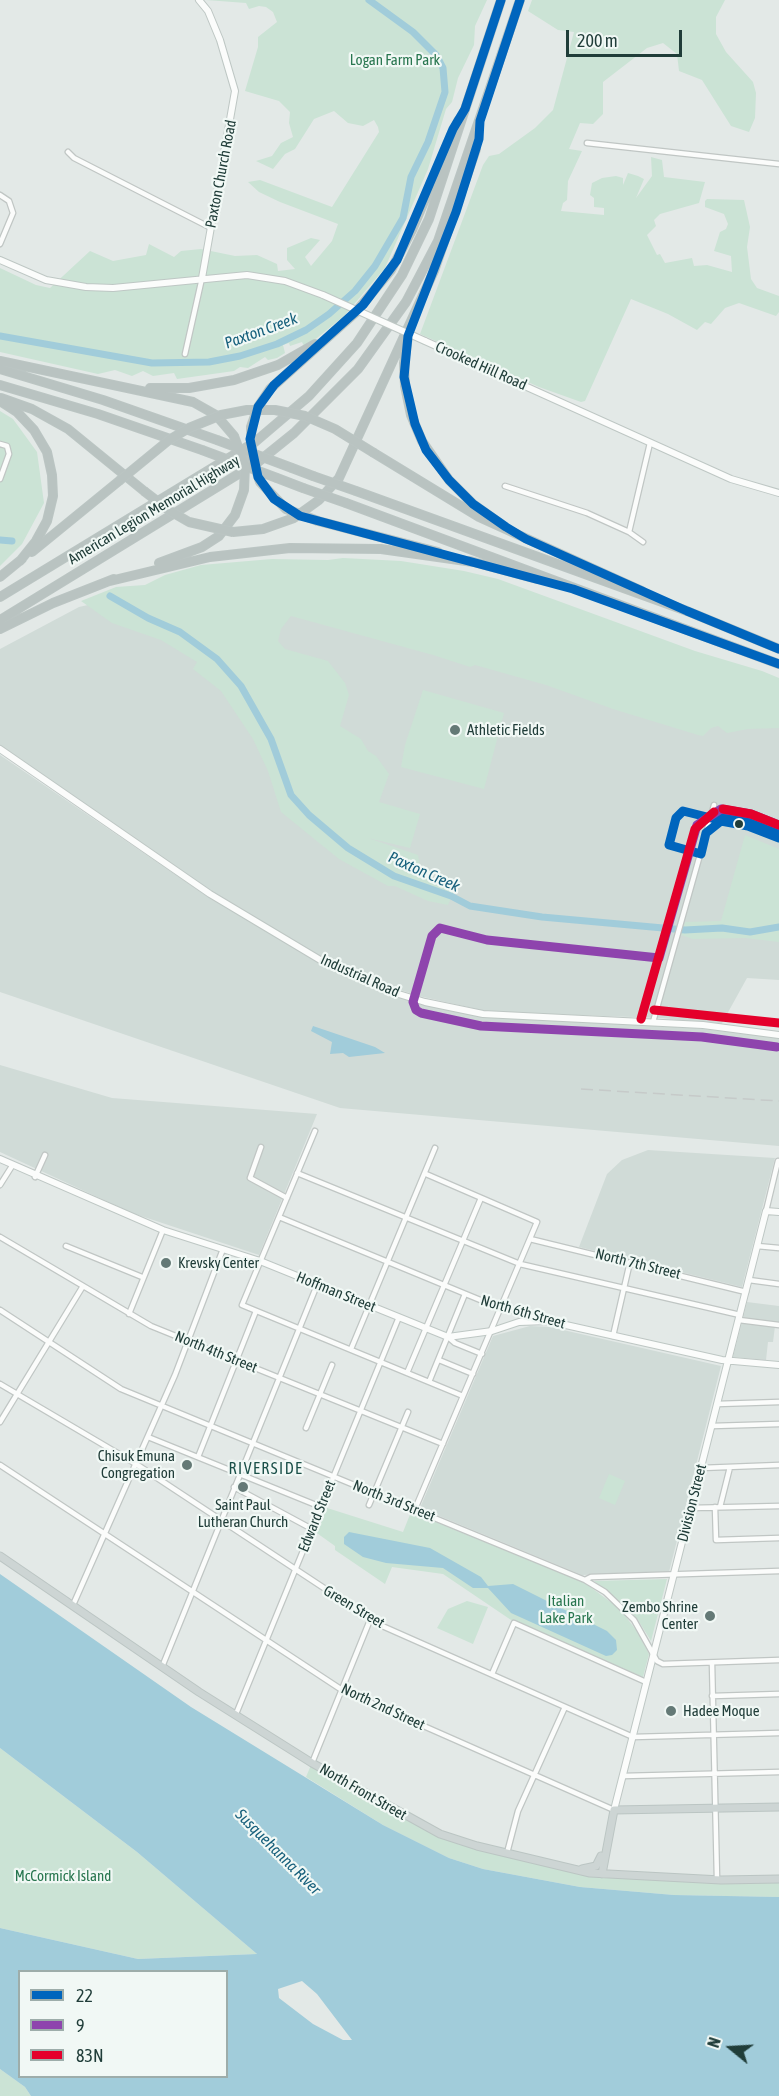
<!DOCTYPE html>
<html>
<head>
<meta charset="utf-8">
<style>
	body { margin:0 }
	#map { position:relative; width:779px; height:2096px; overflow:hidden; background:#e3e9e7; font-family:"Asap Condensed",sans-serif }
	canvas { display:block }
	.legend { position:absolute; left:18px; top:1970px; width:210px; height:108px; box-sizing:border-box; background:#f1f8f5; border:2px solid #9dadaa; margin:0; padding:8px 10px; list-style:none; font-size:18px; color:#203d39 }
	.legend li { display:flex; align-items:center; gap:12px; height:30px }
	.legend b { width:30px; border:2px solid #9dadaa }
	.north { position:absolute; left:701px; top:2018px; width:60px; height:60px; -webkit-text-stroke:4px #f1f8f5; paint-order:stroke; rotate:288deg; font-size:16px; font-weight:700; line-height:24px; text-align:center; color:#203d39 }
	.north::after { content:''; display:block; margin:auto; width:21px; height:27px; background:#203d39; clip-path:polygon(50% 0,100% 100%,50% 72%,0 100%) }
	.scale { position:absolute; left:566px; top:30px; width:116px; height:27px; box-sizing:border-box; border:3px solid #203d39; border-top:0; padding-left:8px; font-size:18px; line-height:21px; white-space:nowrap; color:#203d39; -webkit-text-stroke:4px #f1f8f5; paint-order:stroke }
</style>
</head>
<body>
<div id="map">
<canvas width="779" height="2096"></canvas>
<ul class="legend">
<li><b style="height:8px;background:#0065bd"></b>22</li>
<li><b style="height:8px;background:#8e44ad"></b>9</li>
<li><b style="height:8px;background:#e4002b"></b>83N</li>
</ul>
<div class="north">N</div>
<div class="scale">200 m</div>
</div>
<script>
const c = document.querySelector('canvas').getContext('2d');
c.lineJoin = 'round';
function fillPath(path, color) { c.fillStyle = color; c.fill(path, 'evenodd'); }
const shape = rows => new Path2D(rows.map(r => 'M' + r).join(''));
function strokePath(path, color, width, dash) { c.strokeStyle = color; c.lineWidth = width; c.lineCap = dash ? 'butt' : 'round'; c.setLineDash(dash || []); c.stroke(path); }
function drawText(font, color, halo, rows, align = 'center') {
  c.font = font + ' "Asap Condensed",sans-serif'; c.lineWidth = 4.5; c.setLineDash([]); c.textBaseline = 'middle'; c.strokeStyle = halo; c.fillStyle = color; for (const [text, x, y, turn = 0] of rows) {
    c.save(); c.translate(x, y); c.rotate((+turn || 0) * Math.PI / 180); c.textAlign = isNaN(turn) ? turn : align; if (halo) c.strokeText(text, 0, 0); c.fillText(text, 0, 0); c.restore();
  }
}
fillPath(shape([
	[179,584,779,686,779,980,747,978,721,1025,662,1018,490,1012,419,996,375,982,321,958,181,872,0,745,0,649,79,607],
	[0,755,211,899,306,955,380,990,414,1003,484,1017,695,1028,779,1038,779,1146,340,1108,0,992],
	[0,1065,112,1098,317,1114,259,1255,132,1213,0,1152],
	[648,1150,775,1158,742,1287,579,1247,607,1174,622,1160],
	[747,1302,779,1306,779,1326,775,1326,773,1342,768,1342,766,1360,733,1357],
	[530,1326,550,1327,721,1366,669,1572,582,1575,420,1508,493,1336]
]), '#d0dbd7');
fillPath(shape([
	[206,0,487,0,475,26,474,45,458,78,452,102,446,109,428,169,385,268,344,316,317,338,304,346,302,342,290,346,289,343,283,345,285,353,277,358,268,360,265,357,248,368,240,367,234,371,177,379,174,373,153,376,143,371,132,376,115,370,98,374,0,352,0,268,36,285,50,288,90,251,113,261,146,255,149,244,174,257,181,251,201,249,235,256,257,255,277,264,278,271,295,269,287,260,287,248,311,238,320,240,305,257,311,266,332,241,338,224,280,202,259,192,248,182,260,180,332,207,379,132,378,127,374,120,363,126,348,123,334,111,314,119,295,149,285,154,273,169,256,161,272,156,281,143,293,137,289,123,290,112,279,101,245,91,258,47,258,37,277,22,273,12,266,7,259,6,249,9,246,3],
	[532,0,725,0,716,17,716,34,726,52,753,82,756,93,755,118,749,132,731,126,702,80,679,71,677,54,663,43,647,48,603,82,603,114,593,124,580,123,569,149,582,151,568,181,567,200,563,203,561,211,604,215,604,208,594,207,594,198,590,195,592,183,602,178,616,176,623,178,623,185,628,173,638,176,644,179,636,198,652,176,651,157,662,160,664,177,705,182,699,203,660,214,654,220,656,226,647,235,657,255,660,254,665,263,692,258,694,266,707,265,732,272,731,256,714,251,720,232,726,229,728,224,724,214,705,207,705,201,707,199,744,200,750,227,747,247,751,279,757,288,779,296,779,312,776,316,739,303,725,308,711,324,705,322,697,330,668,314,631,299,585,401,581,402,539,387,420,334,483,165,489,156,499,154,535,128,553,110,574,32,558,30,528,11],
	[0,411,13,419,37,452,44,503,22,544,0,566],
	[343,558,401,561,464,571,498,579,695,651,762,671,779,678,779,728,748,729,727,733,718,726,711,728,703,736,698,735,613,709,546,685,475,665,470,667,433,655,291,616,281,629,278,641,285,649,328,661,345,683,349,695,340,726,361,739,368,751,376,756,389,774,379,802,420,814,410,848,368,838,418,855,422,877,454,891,448,905,428,901,395,886,388,886,339,859,281,812,268,771,253,739,221,691,193,669,197,662,161,640,112,623,81,601,116,587,145,585,165,575,201,565,272,559,328,560],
	[423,690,504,713,484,789,401,767,405,745],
	[745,835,779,849,779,942,745,938,693,939,681,935,685,922,721,921],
	[609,1474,625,1481,615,1505,599,1498],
	[324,1507,403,1532,411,1512,585,1583,620,1609,636,1630,649,1654,643,1677,514,1622,443,1574,392,1567,385,1584,335,1550,335,1546,314,1531],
	[667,1579,651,1641,638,1620,594,1581],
	[467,1601,488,1607,473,1644,437,1628,448,1609],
	[0,1748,137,1852,257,1954,138,1959,0,1928],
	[311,1765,351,1790,445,1839,585,1875,779,1881,779,1897,674,1895,580,1887,483,1869,449,1858,383,1825,306,1777],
	[0,2069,25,2087,31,2096,0,2096]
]), '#cbe3d5');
fillPath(shape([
	[313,1026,375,1047,385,1053,349,1057,343,1053,330,1054,332,1042,311,1031],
	[349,1532,430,1548,481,1577,488,1586,513,1584,607,1631,616,1640,617,1650,612,1655,606,1656,511,1613,488,1588,473,1588,443,1568,386,1563,363,1557,344,1544,344,1537],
	[0,1574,191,1707,383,1825,449,1858,483,1869,580,1887,674,1895,779,1897,779,2096,31,2096,25,2087,0,2069,0,1928,138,1959,257,1954,137,1852,0,1748],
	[20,1972,226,1972,226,2076,20,2076],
	[302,1981,317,1994,352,2040,343,2040,313,2024,279,1998,278,1989]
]), '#a1ccda');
strokePath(shape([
	[0,336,152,363,209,362,240,356,277,344,306,330,329,314,355,291,375,266,403,218,411,177,428,142,445,92,443,68,436,55,413,32,369,0],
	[0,540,12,541],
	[110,596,148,618,180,632,217,659,241,686,271,739,291,795,309,815,348,848,394,876,451,896,470,906,542,917,685,930,722,928,750,932,779,927]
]), '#a1ccda', 7);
const street = shape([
	[587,143,779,164],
	[68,152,74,158,211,228],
	[0,195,9,201,13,213,0,244],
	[185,354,202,278],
	[0,444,7,446,9,454,0,479],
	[505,486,587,513,629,532,643,542],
	[629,532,650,443],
	[711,818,722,814,732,815,779,830],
	[711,818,748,826,779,838],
	[653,1022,714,805],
	[315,1131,242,1305,463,1396],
	[261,1147,250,1178,287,1198],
	[297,1173,520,1264,740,1315],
	[35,1177,45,1155],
	[0,1185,12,1166],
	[766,1211,778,1161],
	[279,1217,490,1304,543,1320],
	[0,1237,151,1326,443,1444],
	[530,1239,746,1292],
	[66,1246,142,1277],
	[757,1246,779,1248],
	[749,1280,779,1284],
	[0,1310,121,1389,585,1580,605,1592,634,1620,657,1661,663,1664,779,1660],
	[129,1314,163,1230],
	[739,1320,779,1325],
	[613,1336,630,1262],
	[448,1337,455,1343,482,1354],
	[351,1349,435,1148],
	[439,1360,473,1374],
	[407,1373,481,1198],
	[429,1382,465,1294],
	[0,1384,136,1464,380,1625,633,1737,779,1733],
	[717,1404,779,1402],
	[0,1422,83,1286],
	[712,1426,779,1424],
	[306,1428,332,1365],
	[148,1437,321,1507],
	[198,1457,256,1311],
	[0,1465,342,1690,614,1810],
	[701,1468,779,1465],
	[234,1487,312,1529],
	[369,1505,408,1412],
	[715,1507,716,1540,779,1538],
	[720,1507,730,1467],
	[691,1508,779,1506],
	[415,1509,537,1222,426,1174],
	[585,1580,591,1577,779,1571],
	[73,1605,175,1375,223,1249],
	[712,1663,717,1879],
	[162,1667,317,1285],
	[492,1674,514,1623,646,1682],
	[712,1696,779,1694],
	[236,1714,399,1317],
	[312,1763,370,1620],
	[623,1776,779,1772],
	[507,1853,518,1811,565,1707]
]);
const secondary = shape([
	[199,0,208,11,220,40,235,91,202,278],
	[0,260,46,280,86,287,113,288,247,275,285,281,323,295],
	[425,341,731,479,779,493],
	[0,749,210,894,322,961,392,992,425,1002,483,1014,703,1025,779,1035],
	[0,1159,163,1230,260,1261,448,1337,492,1331,519,1322,548,1321,722,1360,779,1365],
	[614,1810,766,1211,779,1212]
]);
const primary = shape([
	[0,1556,199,1692,312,1763,440,1834,477,1846,590,1873,721,1880,779,1879],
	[582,1869,596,1866,601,1856],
	[602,1874,614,1810,779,1807]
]);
const highway = shape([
	[408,336,404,363,405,386,411,415,422,441,449,480,473,504,501,524],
	[0,361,193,402,216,415,234,436],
	[0,369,103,400,217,440],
	[0,385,98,414,202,450],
	[150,388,189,388,234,380,278,365,315,344],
	[1,398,32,409,68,429,144,491],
	[0,401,17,412,34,430,47,452,52,475,53,496,47,521,36,541,20,561],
	[251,427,258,407,270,389,355,313,391,270,412,230,458,121],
	[374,453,479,517,642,591],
	[292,468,313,476],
	[277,478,303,488],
	[260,482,286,509],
	[356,491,687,611,779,649],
	[346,503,779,664],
	[318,521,438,552],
	[233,532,263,529,294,518,319,500,339,478,434,271,476,149],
	[32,552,119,481],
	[470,561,537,579],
	[159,563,202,547,219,536,235,515,244,490],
	[0,577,22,559],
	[110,581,210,557,290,548,381,549,473,562],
	[0,597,255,442,309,396,357,343,402,275,429,219,501,0],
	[0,620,258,462,294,433,358,369,406,302,438,241,520,0],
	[0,629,53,603,114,579]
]);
strokePath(street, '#c0c6c4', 7);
strokePath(secondary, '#bec7c4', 8);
strokePath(primary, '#bbc5c3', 9);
strokePath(highway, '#bbc5c3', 10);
strokePath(street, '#fbfcfb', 4.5);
strokePath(secondary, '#fbfcfb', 6);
strokePath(primary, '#cdd5d4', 7);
strokePath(highway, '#b9c3c1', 8);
strokePath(shape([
	[581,1089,779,1101]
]), '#c6cac9', 1.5, [12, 6]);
const secondaryBridge = shape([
	[323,295,425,341]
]);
const highwayBridge = shape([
	[251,427,252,457,260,482],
	[234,436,245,466,244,490],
	[217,440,292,468],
	[202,450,277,478],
	[313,476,356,491],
	[119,481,169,440,189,428,221,415,247,410,275,410,305,416,335,429,374,453],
	[303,488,346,503],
	[144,491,170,511,189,522,233,532],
	[286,509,318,521]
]);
strokePath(secondaryBridge, '#bec7c4', 8, []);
strokePath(highwayBridge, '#bbc5c3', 10, []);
strokePath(secondaryBridge, '#fbfcfb', 6);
strokePath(highwayBridge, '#b9c3c1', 8);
strokePath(shape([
	[501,0,465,109,453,129,397,260,363,305,274,385,258,407,250,439,258,477,274,499,300,516,573,589,779,664],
	[520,0,480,121,479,139,456,212,408,336,404,377,415,424,426,450,449,480,473,504,506,527,526,539,687,611,779,649],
	[779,830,732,815,722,814,711,818,683,811,676,818,669,845,701,854,706,833,721,821,748,826,779,838]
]), '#0065bd', 9);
strokePath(shape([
	[777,1047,702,1037,481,1026,421,1013,416,1010,413,1002,432,936,440,928,487,940,659,958,697,825,721,809,751,814,779,825]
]), '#8e44ad', 9);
strokePath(shape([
	[723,809,751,814,779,825],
	[654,1010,779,1023],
	[641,1019,695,829,714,812]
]), '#e4002b', 9);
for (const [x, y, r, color] of [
	[455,730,6,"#647976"],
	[739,824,5,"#203d39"],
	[166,1263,6,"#647976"],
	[187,1465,6,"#647976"],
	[243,1487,6,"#647976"],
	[710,1616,6,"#647976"],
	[671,1711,6,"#647976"]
]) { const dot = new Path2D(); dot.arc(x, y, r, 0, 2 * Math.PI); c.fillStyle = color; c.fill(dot); strokePath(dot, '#f1f8f5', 2); }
drawText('15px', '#28764f', '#f1f8f5', [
	["Logan Farm Park",395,60],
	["Italian",566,1601],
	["Lake Park",566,1618],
	["McCormick Island",63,1876]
]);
drawText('15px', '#203d39', '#f1f8f5', [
	["Paxton Church Road",221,174,-79],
	["Crooked Hill Road",481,366,24],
	["American Legion Memorial Highway",154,510,-31],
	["Industrial Road",360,976,24],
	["North 7th Street",638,1264,14],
	["Hoffman Street",336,1292,22],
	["North 6th Street",523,1312,16],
	["North 4th Street",216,1352,22],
	["North 3rd Street",394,1501,22],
	["Division Street",692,1503,-76],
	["Edward Street",317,1516,-68],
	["Green Street",354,1607,31],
	["North 2nd Street",383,1707,25],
	["North Front Street",363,1792,30]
]);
drawText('15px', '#203d39', '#f1f8f5', [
	["Athletic Fields",467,730],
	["Krevsky Center",178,1263],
	["Chisuk Emuna",175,1456,"right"],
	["Congregation",175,1473,"right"],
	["Saint Paul",243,1505,"center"],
	["Lutheran Church",243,1522,"center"],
	["Zembo Shrine",698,1607,"right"],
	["Center",698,1624,"right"],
	["Hadee Moque",683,1711]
], 'left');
drawText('italic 16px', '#17607c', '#f1f8f5', [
	["Paxton Creek",261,331,-20],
	["Paxton Creek",424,872,24],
	["Susquehanna River",278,1852,45]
]);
c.letterSpacing = '1.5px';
drawText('16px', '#1b5049', '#f1f8f5', [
	["RIVERSIDE",266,1469]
]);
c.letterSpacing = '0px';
</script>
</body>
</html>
